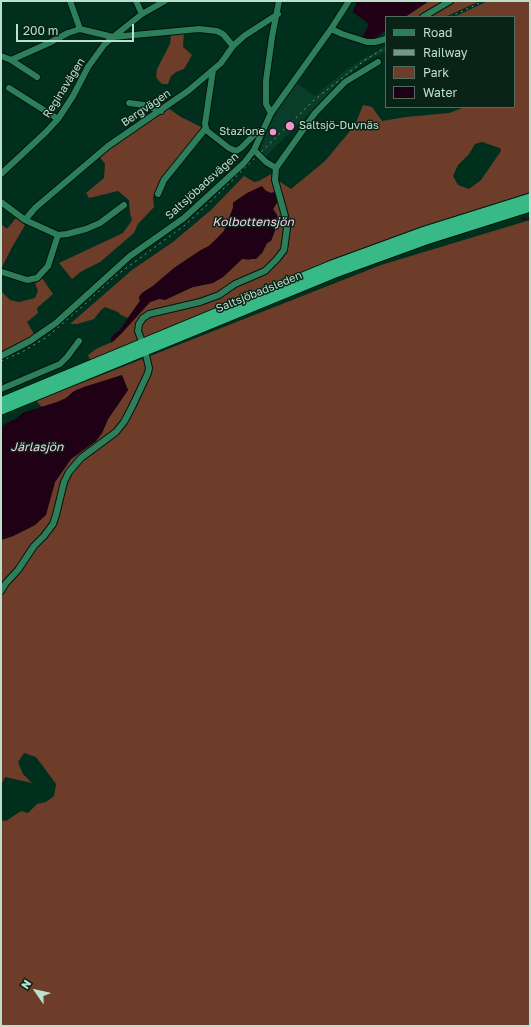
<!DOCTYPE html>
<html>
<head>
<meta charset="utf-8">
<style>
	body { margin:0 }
	#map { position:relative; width:531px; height:1027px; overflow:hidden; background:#012f1e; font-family:"Golos Text",sans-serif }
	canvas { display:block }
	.frame { position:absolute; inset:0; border:2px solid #bbe1cc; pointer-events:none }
	.legend { position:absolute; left:385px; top:16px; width:130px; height:92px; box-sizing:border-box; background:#092317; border:1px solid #506f5f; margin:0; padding:5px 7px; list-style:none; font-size:12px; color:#bbe1cc }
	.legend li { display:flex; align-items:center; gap:8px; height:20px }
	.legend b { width:20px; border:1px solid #506f5f }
	.north { position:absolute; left:16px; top:971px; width:40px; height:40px; -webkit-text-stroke:3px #092317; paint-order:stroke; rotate:304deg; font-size:11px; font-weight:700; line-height:16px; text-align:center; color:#bbe1cc }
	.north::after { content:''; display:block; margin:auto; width:14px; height:18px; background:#bbe1cc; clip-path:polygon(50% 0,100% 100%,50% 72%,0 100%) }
	.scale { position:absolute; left:16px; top:24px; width:118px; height:18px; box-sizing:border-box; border:2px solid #bbe1cc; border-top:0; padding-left:5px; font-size:12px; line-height:14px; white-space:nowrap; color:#bbe1cc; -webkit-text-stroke:3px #092317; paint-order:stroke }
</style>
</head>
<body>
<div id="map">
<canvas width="531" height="1027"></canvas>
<div class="frame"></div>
<ul class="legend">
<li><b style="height:5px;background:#2d7f5c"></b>Road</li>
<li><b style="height:5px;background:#719b87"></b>Railway</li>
<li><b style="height:11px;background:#6d3d2a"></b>Park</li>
<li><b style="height:11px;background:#1f0015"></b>Water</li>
</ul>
<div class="north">N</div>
<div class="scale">200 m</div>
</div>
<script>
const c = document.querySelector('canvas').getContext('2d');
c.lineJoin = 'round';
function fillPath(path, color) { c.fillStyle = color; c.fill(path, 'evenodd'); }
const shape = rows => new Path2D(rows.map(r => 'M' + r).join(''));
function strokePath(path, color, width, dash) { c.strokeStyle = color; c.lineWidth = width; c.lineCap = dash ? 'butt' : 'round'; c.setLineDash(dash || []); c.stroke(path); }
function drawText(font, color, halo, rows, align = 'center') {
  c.font = font + ' "Golos Text",sans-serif'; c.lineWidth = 3; c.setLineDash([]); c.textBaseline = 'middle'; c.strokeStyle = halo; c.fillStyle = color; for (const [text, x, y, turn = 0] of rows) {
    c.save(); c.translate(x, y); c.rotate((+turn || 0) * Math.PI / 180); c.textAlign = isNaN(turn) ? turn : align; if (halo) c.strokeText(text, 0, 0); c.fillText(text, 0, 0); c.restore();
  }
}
fillPath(shape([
	[386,46,386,51,363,63,344,79,264,158,261,149,265,136,278,109,296,83,315,96,346,70,364,58]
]), '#083d29');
fillPath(shape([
	[429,1,447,1,420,17,405,17],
	[456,1,480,1,445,17,428,17],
	[488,1,530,1,530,194,459,215,339,258,238,299,144,339,141,329,141,325,144,320,150,316,200,304,235,285,266,272,288,240,277,180,291,189,325,161,355,125,363,105,372,107,382,121,406,117,449,113,465,107,514,107,514,17,454,17],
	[482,142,500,148,501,151,481,180,469,189,458,185,453,176,458,165,469,154,475,144],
	[177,33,184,33,183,47,192,55,184,69,176,72,171,76,168,84,162,84,158,80,156,77,157,69,170,44,171,35],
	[168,108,181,117,203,128,162,178,153,197,154,207,138,224,134,233,100,262,82,271,72,279,59,263,123,233,132,220,130,213,129,200,118,191,89,198,86,193,104,178,105,164,99,156],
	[271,174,275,188,275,192,271,193,258,188,238,199,233,203,233,208,224,231,217,239,209,246,201,250,174,268,153,286,142,293,139,297,140,301,128,318,121,315,118,312,105,307,101,310,94,319,77,324,70,324,132,270,173,242,211,210,244,176,254,182,259,181],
	[279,199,285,227,282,250,264,269,216,294,200,300,149,311,143,315,139,341,90,360,88,355,96,349,114,341,150,302,193,287,212,283,223,277,242,259,249,260,262,253,267,243,271,240,278,223,277,216,273,209],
	[16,218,25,225,11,249,1,269,1,224,7,229],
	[530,220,530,1026,1,1026,1,940,2,938,1,937,1,820,6,821,21,811,28,813,37,804,46,802,54,796,56,784,36,757,24,753,18,762,23,774,32,783,5,777,1,785,1,540,13,536,35,525,52,493,55,482,71,459,96,441,102,433,108,419,128,390,122,376,84,387,57,406,43,408,36,401,381,265],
	[42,278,53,294,37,308,38,313,27,322,35,336,1,354,1,291,10,300,19,302,35,298,38,291,35,283]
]), '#6d3d2a');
fillPath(shape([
	[357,1,429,1,405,17,386,17,386,30,371,41,362,38,369,24,353,12],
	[262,186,266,191,271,193,275,192,277,194,279,199,273,209,277,215,278,223,271,241,267,243,262,253,256,259,242,259,223,277,213,283,193,287,165,300,159,299,150,302,122,333,111,343,111,339,113,335,119,331,137,305,140,301,139,297,142,293,153,286,174,268,201,250,209,246,224,231,233,208,233,203,247,193],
	[122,375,128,390,108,419,102,433,96,441,71,459,55,482,46,515,35,525,13,536,1,540,1,426,17,418,22,413,57,402,66,398,74,391,84,387]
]), '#1f0015');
strokePath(shape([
	[522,218,530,220]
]), '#1f0015', 1);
const minor = shape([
	[70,1,80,29],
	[136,1,142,14],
	[423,17,450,1],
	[331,29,342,34,367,42,375,42,386,39],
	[1,56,11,60,37,77],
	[11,60,49,43,68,33,80,29,113,37,199,29,217,31,223,34,233,46],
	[213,70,205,124,206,130,229,148,236,151,241,148,256,133,259,131,262,132],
	[9,88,58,119],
	[129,103,144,105,161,111],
	[271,113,266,104,266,81,272,37,279,1],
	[276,168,315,113,345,82,378,62],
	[1,174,46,132,58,119,73,96,88,67,104,45,113,37,142,14,165,1],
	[158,194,164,180,206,128],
	[1,202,25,220,58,235,67,234,86,229,100,223,124,205],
	[25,220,35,208,108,146,188,91,221,63,233,46,244,36,278,14],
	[2,272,27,280,37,278,48,266,58,235],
	[141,339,138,331,139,324,143,318,149,314,200,302,219,295,235,284,265,271,277,259,284,250,287,228,285,216,275,180,276,168,266,162,254,150],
	[1,356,30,341,56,323,130,256,184,218,244,163,254,150,271,113,331,29,349,1],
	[1,389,60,364,67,357,79,341],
	[1,591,6,583,18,570,34,546,44,536,53,524,56,515,64,482,69,472,81,458,116,432,124,422,132,407,148,373,149,368,146,355]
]);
const highway = shape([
	[1,402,332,265,425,231,530,198],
	[1,410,335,273,426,240,530,207]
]);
strokePath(minor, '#00150a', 8);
strokePath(highway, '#00150a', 11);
strokePath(minor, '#2d7f5c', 6);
strokePath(highway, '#37ba85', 9);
strokePath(shape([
	[450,17,484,1],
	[1,361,22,352,47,337,84,305,114,277,184,226,207,205,313,101,365,60,386,47]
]), '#719b87', 1, [2, 4]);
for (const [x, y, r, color] of [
	[290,126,5,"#f591d1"],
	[273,132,4,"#f591d1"]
]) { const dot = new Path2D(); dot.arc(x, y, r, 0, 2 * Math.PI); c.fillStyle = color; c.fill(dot); strokePath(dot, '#092317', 1.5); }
drawText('11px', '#bbe1cc', '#092317', [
	["Reginavägen",64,88,-58],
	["Bergvägen",146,108,-34],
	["Saltsjöbadsvägen",202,186,-42],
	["Saltsjöbadsleden",259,292,-22]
]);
drawText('11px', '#bbe1cc', '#092317', [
	["Saltsjö-Duvnäs",299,126],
	["Stazione",265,132,"right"]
], 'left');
drawText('italic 12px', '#fbd0ea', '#092317', [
	["Kolbottensjön",253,222],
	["Järlasjön",37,447]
]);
</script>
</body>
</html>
